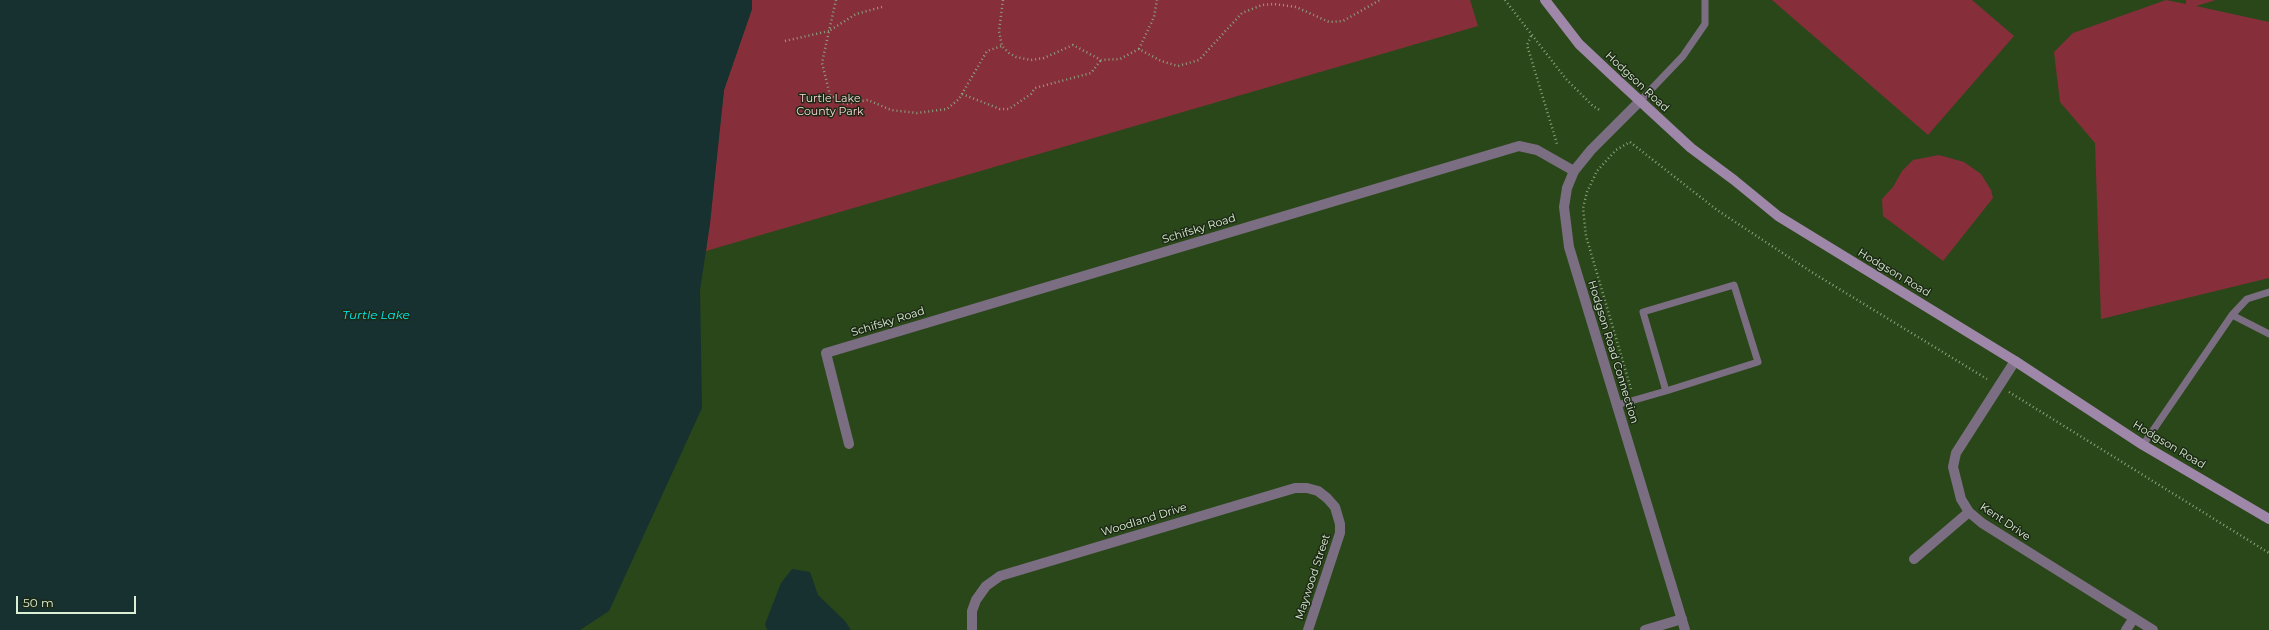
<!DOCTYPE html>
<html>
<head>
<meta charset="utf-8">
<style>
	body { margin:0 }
	#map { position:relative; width:2269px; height:630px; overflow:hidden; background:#2a471a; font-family:Montserrat,sans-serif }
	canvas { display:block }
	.scale { position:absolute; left:16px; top:596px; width:120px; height:18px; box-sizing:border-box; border:2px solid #dceed4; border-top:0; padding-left:5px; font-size:12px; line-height:14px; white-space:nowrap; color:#dceed4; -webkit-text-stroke:3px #1c2915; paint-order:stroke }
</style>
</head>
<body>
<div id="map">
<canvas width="2269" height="630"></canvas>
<div class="scale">50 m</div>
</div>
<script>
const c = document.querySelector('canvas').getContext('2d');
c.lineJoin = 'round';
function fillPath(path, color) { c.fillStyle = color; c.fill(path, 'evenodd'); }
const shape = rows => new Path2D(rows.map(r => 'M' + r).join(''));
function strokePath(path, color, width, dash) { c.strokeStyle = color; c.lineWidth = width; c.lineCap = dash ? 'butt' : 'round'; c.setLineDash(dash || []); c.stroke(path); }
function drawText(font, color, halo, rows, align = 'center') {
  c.font = font + ' Montserrat,sans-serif'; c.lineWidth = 3; c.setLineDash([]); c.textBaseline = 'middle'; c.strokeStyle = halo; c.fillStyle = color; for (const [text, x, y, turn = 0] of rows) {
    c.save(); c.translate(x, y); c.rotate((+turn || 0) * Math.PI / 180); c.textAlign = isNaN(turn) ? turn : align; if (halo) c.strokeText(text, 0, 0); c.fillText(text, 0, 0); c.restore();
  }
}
fillPath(shape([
	[752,0,1470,0,1478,26,706,251,724,90,752,9],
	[1772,0,1972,0,2014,36,1928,135],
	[2166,0,2186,4,2186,0,2216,0,2196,6,2269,22,2269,278,2101,319,2095,143,2060,102,2054,52,2073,33],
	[1939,155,1964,162,1981,174,1991,190,1993,198,1943,261,1883,216,1882,199,1893,187,1902,171,1913,160]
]), '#862f3a');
fillPath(shape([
	[0,0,752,0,752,9,724,90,710,224,700,290,702,408,609,611,580,630,0,630],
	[792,569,810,572,818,595,845,621,851,630,767,630,765,624,781,583]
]), '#173030');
strokePath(shape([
	[1003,0,999,31,1002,46,1009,53,1016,57,1031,60,1044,58,1073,45,1101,60,1120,59,1139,49,1161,61,1178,66,1199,60,1242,13,1262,5,1274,4,1296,7,1329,22,1343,21,1380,0],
	[1505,0,1566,79,1593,106,1601,111],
	[882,7,856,14,829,31,822,63,830,95,845,104,868,100,891,110,917,113,947,109,959,99,987,51,1002,46],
	[1531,36,1527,45,1557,144],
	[785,41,829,31,836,0],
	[1139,49,1154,17,1157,0],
	[962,94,1000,109,1009,109,1031,94,1035,88,1091,73,1101,60],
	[1631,389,1586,236,1583,208,1587,192,1597,171,1616,150,1630,142,1717,210,1813,273,1987,379],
	[2009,392,2269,553]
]), '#8ba27f', 2.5, [1, 3]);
strokePath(shape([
	[1640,101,1683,56,1705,24,1705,0],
	[2232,315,2269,334],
	[1617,405,1666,391,1758,362,1734,285,1643,312,1666,391],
	[2143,445,2232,315,2247,299,2269,292]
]), '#7c6e82', 7);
strokePath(shape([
	[2015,361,1956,453,1953,467,1961,499,1969,512,1982,523,2153,630],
	[849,444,826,353,1519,146,1537,150,1574,171],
	[1914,559,1969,512],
	[972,630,972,611,976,600,986,586,1000,576,1295,488,1307,488,1318,491,1327,498,1335,507,1340,524,1340,533,1308,630],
	[1645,630,1682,619],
	[2126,630,2134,618]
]), '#7c6e82', 10);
strokePath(shape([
	[1640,101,1591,150,1574,171,1567,188,1564,207,1569,247,1685,630]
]), '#7c6e82', 10);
strokePath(shape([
	[1545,0,1579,44,1613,76,1691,148,1734,180,1778,216,2015,361,2143,445,2269,519]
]), '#9e87a8', 10);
drawText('11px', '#dceed4', '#1c2915', [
	["Hodgson Road",1637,82,43],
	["Schifsky Road",1199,229,-17],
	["Hodgson Road",1894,273,31],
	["Schifsky Road",888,322,-17],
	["Hodgson Road Connection",1613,352,73],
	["Hodgson Road",2169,445,31],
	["Woodland Drive",1144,520,-17],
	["Kent Drive",2005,522,34],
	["Maywood Street",1313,577,-72]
]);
drawText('11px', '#f9d8d9', '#1c2915', [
	["Turtle Lake",830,99],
	["County Park",830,112]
]);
drawText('italic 12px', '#00eef0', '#1c2915', [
	["Turtle Lake",376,315]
]);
</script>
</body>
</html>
